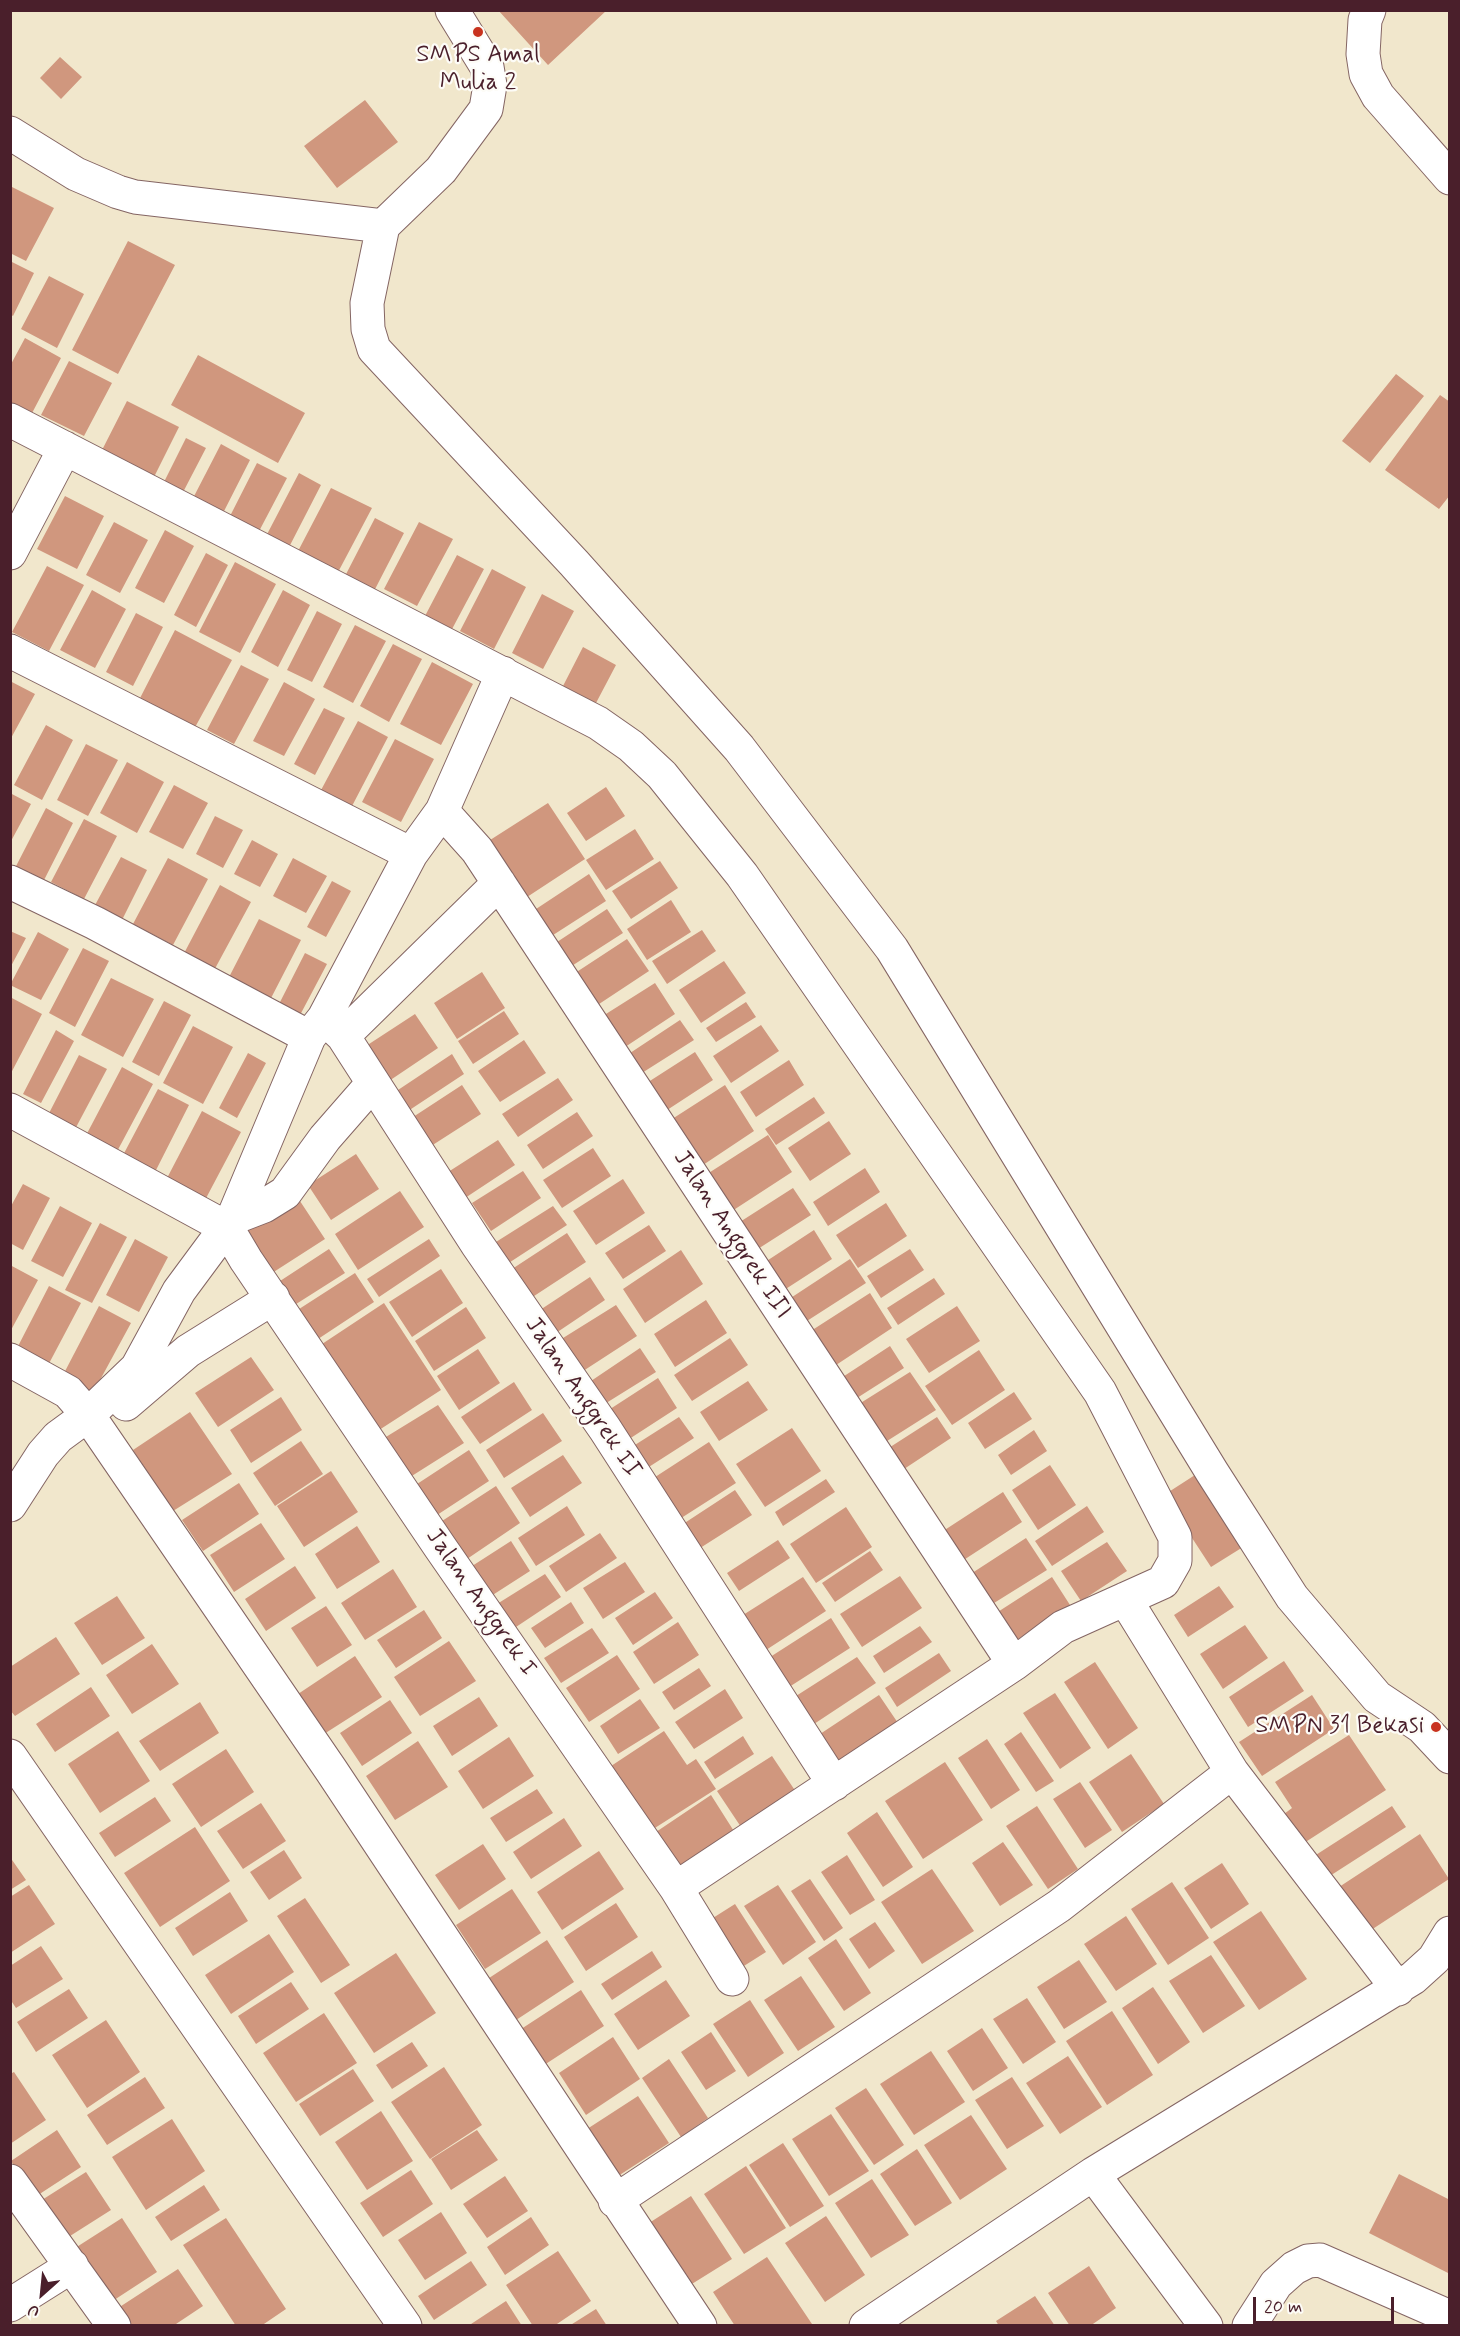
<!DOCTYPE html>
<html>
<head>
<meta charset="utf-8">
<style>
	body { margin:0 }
	#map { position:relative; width:1460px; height:2336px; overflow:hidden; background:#f1e7cc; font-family:Mynerve,sans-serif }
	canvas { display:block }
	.frame { position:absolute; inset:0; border:12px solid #4a1f2b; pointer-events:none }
	.north { position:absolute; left:12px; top:2264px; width:60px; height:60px; -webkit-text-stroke:4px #fdfcf7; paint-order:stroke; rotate:207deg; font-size:16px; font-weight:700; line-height:24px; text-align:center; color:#4a1f2b }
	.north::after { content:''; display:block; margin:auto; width:21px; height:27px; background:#4a1f2b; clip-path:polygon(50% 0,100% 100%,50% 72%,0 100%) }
	.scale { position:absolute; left:1253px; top:2297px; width:141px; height:27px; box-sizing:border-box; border:3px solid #4a1f2b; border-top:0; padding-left:8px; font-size:18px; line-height:21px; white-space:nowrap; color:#4a1f2b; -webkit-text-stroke:4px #fdfcf7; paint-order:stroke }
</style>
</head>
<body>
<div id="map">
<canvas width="1460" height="2336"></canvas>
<div class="frame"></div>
<div class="north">U</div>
<div class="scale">20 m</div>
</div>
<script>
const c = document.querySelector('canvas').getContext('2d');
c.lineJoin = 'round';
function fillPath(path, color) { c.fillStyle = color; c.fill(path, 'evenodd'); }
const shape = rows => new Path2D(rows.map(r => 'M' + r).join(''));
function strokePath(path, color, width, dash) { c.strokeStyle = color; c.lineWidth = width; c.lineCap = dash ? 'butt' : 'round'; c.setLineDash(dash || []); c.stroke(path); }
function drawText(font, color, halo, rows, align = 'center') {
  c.font = font + ' Mynerve,sans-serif'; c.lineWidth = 4.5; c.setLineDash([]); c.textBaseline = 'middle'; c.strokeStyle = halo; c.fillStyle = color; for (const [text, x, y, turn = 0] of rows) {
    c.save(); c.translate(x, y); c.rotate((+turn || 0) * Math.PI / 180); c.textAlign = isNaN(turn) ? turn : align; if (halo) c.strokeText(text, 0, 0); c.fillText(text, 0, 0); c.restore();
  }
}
fillPath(shape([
	[498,10,607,10,548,65],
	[60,57,82,77,61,99,40,78],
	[365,100,398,142,337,188,304,146],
	[10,186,54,208,26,261,10,253],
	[128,241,175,265,118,374,72,350],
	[10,261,34,273,13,316,10,314],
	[49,276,84,294,57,348,21,329],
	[25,338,61,358,31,415,10,405,10,366],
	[198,355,305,413,278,463,171,405],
	[69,361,112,383,84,436,41,415],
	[1396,374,1424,396,1370,463,1342,441],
	[1440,395,1450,402,1450,495,1439,509,1385,470],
	[127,401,179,427,151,483,99,456],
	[186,438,206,448,180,498,161,488],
	[221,444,250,460,220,519,190,504],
	[257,463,287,478,256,537,227,522],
	[299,473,321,485,286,553,263,542],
	[331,488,372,508,336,576,296,555],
	[65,496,104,516,77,569,37,549],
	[375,518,404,533,372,595,343,580],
	[114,522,148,540,120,593,86,575],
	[419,522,453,539,417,606,384,589],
	[165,530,194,546,164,603,135,588],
	[206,553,228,565,196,627,174,615],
	[457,555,484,569,451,631,425,616],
	[235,562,276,584,240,653,199,632],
	[47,566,84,585,49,651,12,632],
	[492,569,526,587,494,649,460,631],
	[92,590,126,609,95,668,60,650],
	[283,590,310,605,278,667,251,652],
	[542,594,574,611,543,669,512,653],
	[317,611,342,624,312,682,287,670],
	[136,613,163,627,133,686,106,672],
	[355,625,386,641,353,703,323,687],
	[175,630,232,660,193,731,138,702],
	[393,644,422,659,389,722,360,706],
	[583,647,616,665,596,703,563,686],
	[432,662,473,684,441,745,400,724],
	[241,665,269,679,234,744,207,730],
	[10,681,35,694,10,740],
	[284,682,315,699,284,756,253,741],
	[324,708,345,718,315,775,294,764],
	[358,721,388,737,351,808,320,792],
	[46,725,73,740,42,800,14,785],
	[395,739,434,759,401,822,362,802],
	[86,744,118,760,88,816,57,800],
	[127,762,164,782,137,833,100,813],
	[174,785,208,803,183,849,149,832],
	[606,787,625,816,586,841,567,813],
	[10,793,31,804,10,843],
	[548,803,585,859,524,899,487,842],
	[46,808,73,823,41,886,13,872],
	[215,816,243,830,223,868,196,854],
	[84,819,117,836,84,899,51,882],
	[635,829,654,859,606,890,586,860],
	[252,840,278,854,260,887,234,874],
	[121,857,147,870,121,922,94,907],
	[168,858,208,879,173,945,133,924],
	[293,858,327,876,306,913,273,896],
	[660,861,678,888,631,919,612,891],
	[589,874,606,901,550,937,533,911],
	[332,881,351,891,326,937,307,927],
	[220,885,251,902,211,976,180,961],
	[671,900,691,932,647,960,627,929],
	[607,909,623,933,567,969,551,946],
	[259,919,301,940,269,1002,227,981],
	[702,930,716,951,667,984,652,961],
	[10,931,26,938,10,968],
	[38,932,69,949,41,1000,10,985],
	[627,939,649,971,590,1010,569,977],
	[83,948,109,961,75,1027,49,1013],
	[305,953,327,964,299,1017,278,1006],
	[724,961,746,993,701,1023,679,990],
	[482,972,505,1008,457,1039,434,1003],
	[111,978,154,999,123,1057,81,1035],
	[655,983,675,1014,619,1051,598,1019],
	[10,997,42,1014,10,1075],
	[164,1001,191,1015,159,1076,132,1062],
	[746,1002,756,1017,716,1042,706,1028],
	[504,1011,519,1034,473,1064,458,1041],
	[415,1014,438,1048,389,1081,366,1046],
	[680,1020,694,1040,634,1078,621,1059],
	[761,1025,779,1051,731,1083,713,1056],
	[193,1026,233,1047,203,1104,163,1083],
	[56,1030,74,1041,41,1103,23,1094],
	[524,1040,546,1073,500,1102,478,1071],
	[695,1052,713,1080,661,1114,642,1086],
	[248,1053,266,1063,237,1118,219,1108],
	[452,1054,464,1074,402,1115,389,1096],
	[79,1055,107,1069,73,1133,46,1119],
	[789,1060,804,1085,756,1117,740,1092],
	[122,1067,153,1084,113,1159,82,1143],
	[558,1078,573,1100,518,1137,502,1114],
	[462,1085,481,1114,428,1148,410,1119],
	[725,1085,754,1131,700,1167,669,1121],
	[158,1089,189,1105,153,1176,121,1159],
	[814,1097,825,1113,776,1145,765,1129],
	[202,1111,241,1132,204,1202,165,1182],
	[577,1112,593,1136,543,1169,527,1145],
	[829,1121,851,1154,810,1181,788,1148],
	[768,1135,792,1172,729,1213,704,1176],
	[498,1140,515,1165,462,1200,445,1174],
	[593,1148,611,1176,562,1208,543,1180],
	[356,1154,379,1189,331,1220,308,1185],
	[865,1168,880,1192,828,1226,813,1202],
	[523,1171,541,1198,491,1231,472,1203],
	[623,1179,645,1213,596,1245,573,1211],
	[23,1184,50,1198,23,1250,10,1243,10,1208],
	[793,1188,811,1215,750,1254,732,1227],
	[400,1191,424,1227,358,1270,335,1234],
	[296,1195,325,1239,269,1275,240,1232],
	[886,1203,907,1236,858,1268,836,1235],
	[60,1206,92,1223,63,1277,31,1261],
	[553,1206,567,1225,501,1268,488,1247],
	[100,1223,127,1237,92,1303,65,1290],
	[649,1225,666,1251,623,1279,605,1253],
	[814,1230,832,1259,778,1294,759,1266],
	[567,1233,586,1262,528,1300,509,1271],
	[135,1239,168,1257,139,1312,106,1295],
	[429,1239,440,1256,379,1297,367,1279],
	[329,1249,345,1273,293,1306,277,1283],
	[910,1249,924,1270,881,1298,867,1276],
	[681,1250,703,1284,645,1323,623,1289],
	[850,1259,866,1283,796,1328,780,1305],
	[10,1265,38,1280,10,1332],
	[441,1269,463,1303,412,1337,389,1302],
	[355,1273,374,1302,315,1341,296,1311],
	[590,1277,605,1300,556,1333,540,1310],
	[934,1278,945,1294,898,1325,887,1308],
	[49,1286,81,1303,45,1371,14,1354],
	[870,1293,892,1328,827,1371,803,1336],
	[706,1300,727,1333,675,1367,654,1334],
	[384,1303,441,1390,376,1432,319,1346],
	[616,1305,637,1336,577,1375,555,1343],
	[99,1306,131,1323,93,1393,62,1377],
	[957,1306,980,1341,929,1373,906,1339],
	[466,1307,486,1338,434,1371,415,1341],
	[730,1338,748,1365,692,1401,674,1375],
	[890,1346,904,1368,846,1405,832,1384],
	[640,1348,656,1372,603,1405,588,1383],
	[478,1349,500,1383,459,1410,437,1376],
	[979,1350,1005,1390,952,1425,925,1386],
	[251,1357,274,1390,218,1427,195,1393],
	[910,1372,936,1410,876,1448,851,1409],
	[658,1378,677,1408,623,1443,604,1413],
	[748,1381,768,1410,719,1441,700,1412],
	[514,1382,532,1410,480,1444,461,1417],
	[1014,1392,1032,1419,985,1449,968,1423],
	[281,1397,302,1430,251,1463,230,1430],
	[438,1405,464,1443,407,1479,381,1440],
	[190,1412,232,1474,173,1511,133,1450],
	[543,1413,562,1441,504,1478,486,1450],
	[679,1417,694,1438,641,1472,627,1450],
	[937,1417,951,1438,898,1473,884,1451],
	[792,1428,821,1471,765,1507,736,1464],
	[1034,1430,1047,1451,1011,1475,998,1455],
	[301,1441,323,1474,275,1506,253,1473],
	[709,1442,736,1483,675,1522,649,1481],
	[469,1450,489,1481,434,1517,414,1486],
	[563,1455,582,1483,530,1517,511,1488],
	[1050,1465,1076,1505,1038,1530,1012,1490],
	[331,1471,358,1512,304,1547,277,1506],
	[1195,1475,1243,1547,1211,1567,1164,1495],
	[826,1479,835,1492,783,1526,775,1512],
	[239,1483,259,1514,203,1551,182,1520],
	[496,1486,520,1523,467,1559,442,1521],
	[735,1490,752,1515,697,1550,680,1526],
	[1003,1492,1022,1522,956,1565,937,1535],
	[567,1506,585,1535,536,1566,518,1538],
	[1087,1506,1104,1532,1052,1566,1035,1541],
	[846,1507,872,1547,816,1583,790,1544],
	[261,1523,285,1559,234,1592,210,1555],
	[357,1526,380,1562,337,1589,315,1554],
	[600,1533,617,1558,566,1592,549,1566],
	[1026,1538,1047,1570,986,1608,966,1577],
	[778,1540,790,1558,739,1591,727,1573],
	[511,1541,530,1571,488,1598,469,1568],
	[1107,1542,1127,1571,1081,1601,1061,1571],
	[870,1551,883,1570,835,1602,822,1583],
	[625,1562,645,1592,603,1619,583,1588],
	[295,1566,316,1598,266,1631,245,1599],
	[393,1569,417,1607,365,1640,341,1603],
	[545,1574,561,1597,513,1629,497,1604],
	[900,1576,922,1608,862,1647,840,1614],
	[803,1577,826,1611,766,1650,743,1615],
	[1052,1577,1070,1605,1009,1645,990,1617],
	[1219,1586,1234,1607,1188,1637,1174,1615],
	[655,1592,673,1618,633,1645,615,1618],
	[117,1596,145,1638,102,1665,74,1623],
	[571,1602,584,1623,545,1648,531,1628],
	[326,1606,352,1645,317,1667,291,1628],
	[424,1610,442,1638,396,1668,377,1640],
	[831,1618,850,1648,786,1689,767,1659],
	[678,1622,699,1655,654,1684,633,1652],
	[1245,1625,1268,1658,1223,1689,1200,1654],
	[920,1626,932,1642,884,1673,873,1656],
	[592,1628,609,1653,561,1683,544,1658],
	[56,1637,80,1674,15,1716,10,1710,10,1667],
	[449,1641,476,1681,420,1716,394,1677],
	[152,1644,179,1684,132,1714,106,1675],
	[939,1653,951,1671,897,1707,885,1688],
	[617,1655,640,1689,589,1722,566,1688],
	[355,1656,382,1697,324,1734,298,1694],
	[857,1657,876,1683,814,1724,796,1696],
	[1284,1661,1304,1691,1248,1727,1229,1697],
	[1095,1662,1138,1728,1108,1749,1064,1682],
	[699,1668,711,1686,674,1710,662,1692],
	[91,1687,110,1716,55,1752,36,1724],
	[725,1689,743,1718,694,1749,675,1722],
	[1055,1693,1091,1748,1060,1769,1023,1713],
	[879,1695,900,1726,835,1769,814,1738],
	[1312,1695,1334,1729,1262,1776,1239,1742],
	[479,1697,498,1726,452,1756,433,1726],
	[640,1699,660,1728,618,1754,600,1726],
	[390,1700,412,1733,362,1766,340,1733],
	[200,1702,219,1733,160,1771,139,1741],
	[118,1731,150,1781,100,1813,68,1764],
	[664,1731,687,1765,696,1759,716,1789,647,1833,605,1770],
	[1021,1732,1054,1781,1036,1792,1004,1744],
	[1349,1735,1386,1790,1304,1843,1284,1814,1292,1808,1275,1782],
	[743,1736,754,1754,715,1779,704,1762],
	[509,1737,534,1776,483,1809,458,1771],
	[987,1739,1020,1790,991,1809,958,1758],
	[418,1741,448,1787,395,1820,366,1776],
	[226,1749,254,1792,201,1827,172,1784],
	[1131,1754,1164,1804,1122,1832,1089,1782],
	[772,1756,798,1795,743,1830,717,1791],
	[945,1762,983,1820,923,1859,885,1801],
	[1080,1782,1112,1830,1085,1848,1053,1799],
	[537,1789,553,1813,506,1842,490,1818],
	[711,1795,737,1836,679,1873,653,1834],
	[155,1797,171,1821,115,1857,99,1833],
	[261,1803,286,1841,243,1869,217,1831],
	[1037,1806,1078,1869,1048,1889,1006,1826],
	[1392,1806,1406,1827,1322,1881,1308,1860],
	[877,1812,913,1867,883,1887,847,1833],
	[564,1818,582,1846,531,1879,513,1852],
	[195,1827,230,1881,160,1927,124,1873],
	[1420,1834,1449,1879,1365,1934,1336,1889],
	[1003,1842,1033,1885,1000,1906,972,1863],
	[483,1844,506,1879,459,1910,435,1875],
	[284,1850,302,1878,269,1900,250,1872],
	[599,1851,624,1889,562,1930,537,1892],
	[847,1855,875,1900,850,1915,821,1872],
	[10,1857,26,1880,10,1890],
	[1222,1863,1249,1904,1211,1929,1184,1888],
	[932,1869,974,1931,922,1964,881,1902],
	[810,1879,843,1928,824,1941,791,1891],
	[1172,1882,1209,1938,1168,1965,1131,1909],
	[29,1885,55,1924,10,1953,10,1897],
	[778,1885,816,1942,783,1965,744,1906],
	[512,1889,541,1933,485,1969,456,1925],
	[230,1892,248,1921,193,1956,175,1928],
	[305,1898,350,1965,321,1983,277,1916],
	[616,1903,638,1937,586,1971,564,1937],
	[735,1904,766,1952,736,1971,705,1923],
	[1261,1911,1307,1979,1259,2010,1213,1942],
	[1126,1916,1157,1964,1116,1991,1084,1944],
	[875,1922,895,1951,869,1969,849,1939],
	[269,1934,294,1972,231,2014,205,1975],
	[836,1939,871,1993,844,2011,808,1958],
	[547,1940,574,1982,510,2024,483,1982],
	[41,1946,63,1979,16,2008,10,1999,10,1966],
	[652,1951,662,1967,612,2000,601,1984],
	[396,1953,436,2013,374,2053,334,1993],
	[1211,1955,1245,2006,1203,2033,1169,1981],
	[1079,1960,1107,2002,1064,2029,1037,1987],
	[801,1976,835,2027,798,2051,764,2000],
	[666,1980,690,2016,638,2050,614,2014],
	[291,1982,309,2009,256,2044,238,2016],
	[1153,1987,1190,2042,1158,2064,1122,2008],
	[69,1989,88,2018,36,2052,17,2022],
	[581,1990,604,2026,538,2069,515,2033],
	[1027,1998,1056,2042,1023,2064,993,2019],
	[750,2000,784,2053,748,2077,713,2024],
	[1112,2011,1153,2075,1107,2105,1066,2041],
	[324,2013,357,2063,296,2102,263,2053],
	[106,2020,140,2072,87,2108,52,2055],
	[982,2028,1008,2068,973,2091,947,2051],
	[711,2032,736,2071,706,2090,681,2052],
	[613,2037,640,2079,586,2115,559,2073],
	[412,2042,428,2066,392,2089,376,2065],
	[931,2051,965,2102,914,2135,880,2084],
	[1068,2056,1102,2107,1060,2134,1026,2083],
	[669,2059,708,2118,681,2137,642,2078],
	[444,2067,482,2125,430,2159,391,2102],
	[353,2069,374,2101,320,2136,299,2104],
	[14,2072,46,2120,10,2144,10,2074],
	[145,2077,165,2108,107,2145,87,2115],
	[1012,2077,1044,2126,1007,2149,975,2100],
	[866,2088,904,2145,874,2165,835,2108],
	[638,2096,669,2143,615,2178,584,2131],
	[381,2111,413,2161,367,2190,335,2142],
	[831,2114,869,2171,829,2196,792,2139],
	[971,2115,1007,2169,960,2200,924,2145],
	[172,2119,205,2171,146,2210,112,2157],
	[57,2130,81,2167,35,2197,11,2161],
	[477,2130,498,2160,451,2190,431,2159],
	[783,2143,824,2206,790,2227,749,2165],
	[917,2149,952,2203,915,2226,880,2174],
	[746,2166,786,2228,744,2254,704,2194],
	[411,2170,433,2204,383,2237,360,2203],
	[86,2172,111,2210,59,2243,34,2205],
	[1399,2174,1450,2200,1450,2274,1369,2233],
	[505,2176,528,2211,487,2238,463,2204],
	[872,2179,909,2235,871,2258,835,2203],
	[204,2185,220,2210,171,2241,155,2217],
	[691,2196,732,2259,687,2287,646,2225],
	[441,2212,467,2253,425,2280,398,2240],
	[826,2216,865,2275,825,2302,785,2243],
	[531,2217,549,2245,505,2275,487,2247],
	[122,2218,157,2272,108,2304,72,2250],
	[226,2218,286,2309,261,2326,236,2326,183,2245],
	[558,2251,591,2301,554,2326,533,2326,506,2285],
	[767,2257,812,2324,735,2326,713,2292],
	[471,2261,487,2285,434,2320,418,2296],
	[1089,2266,1116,2308,1090,2326,1070,2326,1048,2293],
	[178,2269,203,2306,173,2326,126,2326,115,2310],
	[1035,2296,1055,2326,999,2326,996,2321],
	[506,2301,522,2326,468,2326],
	[596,2309,607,2326,569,2326]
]), '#d0977e');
const street = shape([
	[452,10,487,67,490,85,486,109,441,170,383,226,367,303,368,329,374,349,574,563,739,748,892,949,1212,1472,1292,1597,1377,1697,1422,1727,1450,1757],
	[1369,10,1365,20,1363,54,1366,74,1378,96,1450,178],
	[10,133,76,174,118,192,135,197,383,226],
	[10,420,598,723,631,746,662,775,742,875,1100,1392,1175,1537,1175,1561,1163,1582,1063,1627,1014,1664,676,1888],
	[10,553,65,448],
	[10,651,411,854],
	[442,811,477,850,1014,1664],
	[10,882,95,923,309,1037],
	[324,1018,343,1036,477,1244,605,1429,834,1784],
	[343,1036,499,883],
	[10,1110,227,1228,246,1260,440,1547,676,1888,732,1979],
	[233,1218,264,1206,285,1193,325,1138,373,1083],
	[10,1360,68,1392,88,1415,331,1770,700,2326],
	[126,1404,188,1351,273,1298],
	[10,1505,43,1454,58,1437,88,1415,137,1368,179,1291,233,1218,309,1037,324,1018,411,854,442,811,503,673],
	[1125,1599,1232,1772,1398,1989],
	[10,1756,405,2326],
	[1093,2174,1206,2326],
	[10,2181,114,2326],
	[615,2201,1059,1906,1232,1772],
	[10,2305,72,2266],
	[866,2326,1093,2174,1413,1978,1434,1959,1450,1933],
	[1249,2326,1276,2284,1294,2268,1308,2261,1320,2260,1450,2317]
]);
strokePath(street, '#846563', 35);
strokePath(street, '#fff', 33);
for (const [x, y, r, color] of [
	[478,32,6,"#c8321e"],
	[1436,1727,6,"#c8321e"]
]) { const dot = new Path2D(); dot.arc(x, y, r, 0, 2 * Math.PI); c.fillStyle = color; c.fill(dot); strokePath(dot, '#fdfcf7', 2); }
drawText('24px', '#4a1f2b', '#fdfcf7', [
	["SMPS Amal",478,56],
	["Mulia 2",478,84],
	["SMPN 31 Bekasi",1424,1727,"right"]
]);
drawText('24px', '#4a1f2b', '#fdfcf7', [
	["Jalan Anggrek III",731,1235,57],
	["Jalan Anggrek II",582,1398,56],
	["Jalan Anggrek I",480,1603,55]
]);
</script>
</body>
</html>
